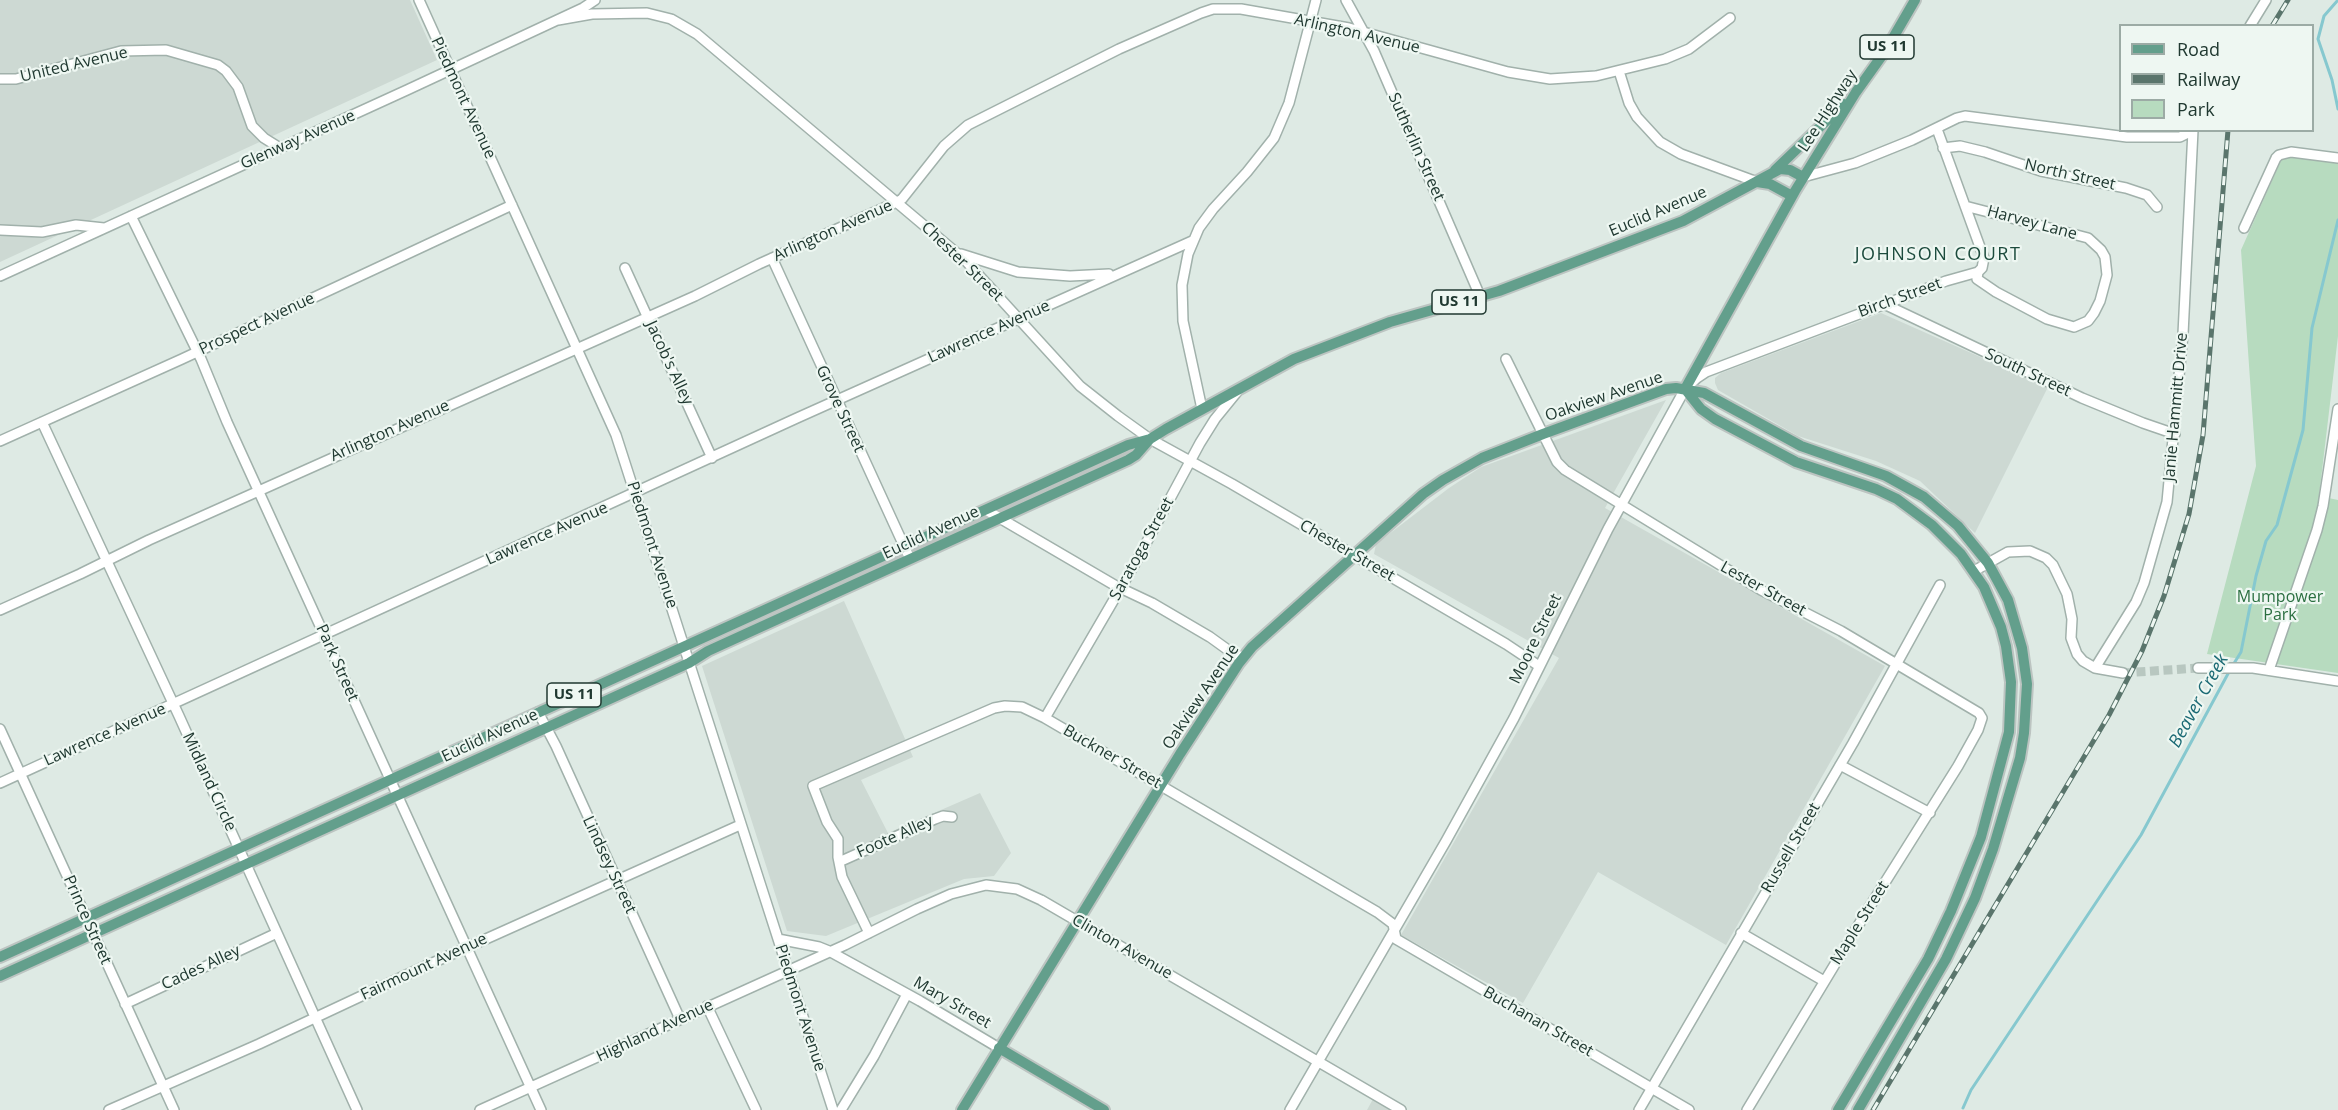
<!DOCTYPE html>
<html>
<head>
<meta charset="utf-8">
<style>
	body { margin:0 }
	#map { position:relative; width:2338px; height:1110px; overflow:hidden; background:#deeae4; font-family:"Open Sans",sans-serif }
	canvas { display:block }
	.legend { position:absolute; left:2119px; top:24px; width:195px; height:108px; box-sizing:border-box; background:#eef7f2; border:2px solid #9caba5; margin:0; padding:8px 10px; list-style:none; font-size:18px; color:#203931 }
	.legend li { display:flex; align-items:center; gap:12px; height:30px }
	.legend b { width:30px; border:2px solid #9caba5 }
</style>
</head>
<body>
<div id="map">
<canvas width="2338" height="1110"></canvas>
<ul class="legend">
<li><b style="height:8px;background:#639f8c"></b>Road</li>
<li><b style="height:8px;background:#5a756c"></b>Railway</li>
<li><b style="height:16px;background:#b7dbbf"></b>Park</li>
</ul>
</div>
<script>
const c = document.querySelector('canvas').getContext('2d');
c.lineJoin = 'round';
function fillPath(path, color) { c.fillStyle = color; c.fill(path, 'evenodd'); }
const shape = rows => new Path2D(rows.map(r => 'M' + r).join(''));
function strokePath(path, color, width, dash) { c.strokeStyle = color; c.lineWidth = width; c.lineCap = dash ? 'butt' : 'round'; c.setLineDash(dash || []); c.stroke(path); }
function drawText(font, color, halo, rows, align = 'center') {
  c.font = font + ' "Open Sans",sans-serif'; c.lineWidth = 4.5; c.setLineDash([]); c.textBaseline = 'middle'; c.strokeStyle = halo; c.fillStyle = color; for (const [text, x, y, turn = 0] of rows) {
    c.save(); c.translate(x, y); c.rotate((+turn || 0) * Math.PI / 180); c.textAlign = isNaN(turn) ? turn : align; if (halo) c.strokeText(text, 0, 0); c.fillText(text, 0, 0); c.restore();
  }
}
fillPath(shape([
	[0,0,410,0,437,60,0,262],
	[1881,313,2048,387,1975,533,1920,481,1876,461,1798,436,1718,390,1715,383,1715,378,1721,373],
	[1666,400,1605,508,1885,666,1726,945,1598,872,1523,1003,1401,935,1559,658,1374,554,1376,544,1449,488,1481,467],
	[844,601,913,757,861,780,888,833,980,793,1011,853,994,876,964,879,826,936,787,931,702,666],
	[1373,1099,1393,1110,1367,1110]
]), '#cdd9d3');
fillPath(shape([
	[2283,156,2338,163,2338,336,2319,496,2338,500,2338,673,2207,654,2256,466,2241,250]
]), '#b7dbbf');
strokePath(shape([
	[2338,0,2324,16,2318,39,2332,80,2338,109],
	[2233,665,2241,652,2256,576,2266,541,2277,525,2303,430,2312,328,2338,220],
	[1963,1108,1971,1090,2141,835,2230,670]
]), '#86c8cf', 3);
strokePath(shape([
	[2123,673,2198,668]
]), '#b8c7c0', 9, [9, 4.5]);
const minor = shape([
	[419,0,616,435,833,1110],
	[1346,0,1374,51,1480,296],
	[558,20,592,14,647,13,671,19,697,34,965,260,1080,386,1118,416,1150,439,1232,484,1506,644,1539,666],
	[2250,26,2266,0],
	[1619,71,1629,103,1637,117,1660,142,1681,154,1757,182],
	[0,79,16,79,121,51,166,50,218,65,226,71,238,87,252,126,264,138,280,148],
	[1943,148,1960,146,1985,152,2041,171,2126,188,2147,195,2157,207],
	[1803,177,1855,163,1912,140,1957,118,1965,116,2127,137,2180,137,2192,131],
	[1965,206,2088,238,2101,250,2105,257,2107,275,2100,301,2094,313,2088,321,2074,327,2047,319,1996,292,1977,279,1978,272],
	[131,216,201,359,227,422,541,1110],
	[2244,228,2276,158,2279,155,2291,152,2338,158],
	[0,230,42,232,76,225,104,228],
	[961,254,1018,272,1070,276,1109,274],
	[772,258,910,559],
	[625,268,712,458],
	[0,276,407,90,583,8,595,0],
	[1884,304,2082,398,2143,423,2175,434],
	[1506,359,1543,434,1557,462,1565,470,1761,590,1841,631,1979,713,1982,718,1978,730,1958,766,1867,911,1747,1110],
	[1202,409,1183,321,1182,285,1188,254,1199,228,1213,209,1247,172,1274,138,1289,103,1316,0],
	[42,422,179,716,357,1110],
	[0,441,182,359,512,205],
	[986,510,1116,586,1152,603,1210,637,1235,655,1244,657],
	[1974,571,2008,552,2030,551,2046,558,2053,565,2067,594,2072,619,2071,638,2077,654,2083,661,2095,668,2123,673],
	[0,610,80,574,149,540,695,296,759,264,897,202,902,199,944,146,968,125,1119,49,1201,13,1213,9,1241,9,1349,28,1508,72,1550,79,1596,76,1665,59,1689,49,1730,18],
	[2095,668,2136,602,2144,583,2167,502,2183,334,2193,130],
	[2198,668,2253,668,2338,681],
	[2269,670,2317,530,2323,506,2338,409],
	[538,712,556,746,680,1019],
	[1045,718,1137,560,1200,443,1215,419,1237,392],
	[0,729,174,1110],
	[1840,765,1930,813],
	[0,783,797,418,1192,241],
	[839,862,935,819,943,816,952,817],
	[869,933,842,877,838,857,838,839,827,822,813,786,994,708,1005,706,1022,707,1045,718,1377,912,1393,924,1396,939,1689,1110],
	[1741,933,1824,981],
	[778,939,819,947,829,951,920,1001,999,1048],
	[125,1004,277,933],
	[707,1006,756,1110],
	[109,1110,259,1044,419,969,740,825],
	[480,1110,845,945,917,909,951,894,986,885,1017,889,1041,900,1401,1110],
	[841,1110,874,1056,907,994],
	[1290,1110,1446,841,1514,718,1608,529,1685,389,1697,378,1706,372,1946,281,1978,272,1982,268,1984,258,1937,129],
	[1639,1110,1853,743,1940,585]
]);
const major = shape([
	[1775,170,1844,104],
	[1757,182,1770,184,1792,196],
	[1685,389,1701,409,1715,419,1796,462,1876,489,1897,499,1932,525,1961,554,1984,587,2001,627,2006,646,2011,682,2009,732,1981,837,1951,911,1928,959,1838,1110],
	[1685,389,1795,191,1856,92,1886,50,1915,0],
	[0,957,1128,445,1150,439],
	[0,976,689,663,708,651,776,620,1128,460,1136,455,1150,439,1166,429,1294,359,1390,322,1499,291,1683,221,1780,169,1790,170,1803,177],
	[999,1048,1104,1110],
	[962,1110,1180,754,1239,663,1252,647,1423,494,1443,480,1482,458,1543,434,1666,389,1676,388,1704,393,1801,446,1886,476,1924,497,1958,526,1988,563,2008,600,2022,648,2027,684,2024,733,2020,758,1993,849,1975,898,1946,959,1858,1110]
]);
strokePath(minor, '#a1b1ab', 12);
strokePath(major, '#bcc4c1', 14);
strokePath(minor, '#fff', 9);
strokePath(major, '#639f8c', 10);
const rail = shape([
	[2272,26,2288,0],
	[1873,1110,2109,715,2142,651,2164,596,2189,514,2203,435,2228,130]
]);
strokePath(rail, '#5a756c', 5);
strokePath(rail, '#eef7f2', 3, [9]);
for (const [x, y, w] of [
	[1887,47,54],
	[1459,302,54],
	[574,695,54]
]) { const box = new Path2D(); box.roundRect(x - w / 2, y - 12, w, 24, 4.5); c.fillStyle = '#eef7f2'; c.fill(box); strokePath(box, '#203931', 1.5); }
drawText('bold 15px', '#203931', null, [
	["US 11",1887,47],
	["US 11",1459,302],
	["US 11",574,695]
]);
drawText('16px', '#203931', '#eef7f2', [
	["Arlington Avenue",1357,34,13],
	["United Avenue",74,65,-13],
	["Piedmont Avenue",463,98,65],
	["Lee Highway",1828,111,-57],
	["Glenway Avenue",298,140,-24],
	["Sutherlin Street",1416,147,66],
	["North Street",2070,175,13],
	["Euclid Avenue",1658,212,-23],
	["Harvey Lane",2032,223,15],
	["Arlington Avenue",833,231,-24],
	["Chester Street",962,262,44],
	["Birch Street",1900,298,-20],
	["Prospect Avenue",257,324,-25],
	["Lawrence Avenue",989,332,-24],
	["Jacob's Alley",669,363,65],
	["South Street",2028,373,25],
	["Oakview Avenue",1604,397,-19],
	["Janie Hammitt Drive",2176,407,-85],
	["Grove Street",840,409,65],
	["Arlington Avenue",390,431,-24],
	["Euclid Avenue",931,533,-25],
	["Lawrence Avenue",547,534,-24],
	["Piedmont Avenue",652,545,72],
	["Saratoga Street",1142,549,-61],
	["Chester Street",1347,551,30],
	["Lester Street",1763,589,29],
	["Moore Street",1536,639,-64],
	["Park Street",337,663,66],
	["Oakview Avenue",1201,697,-56],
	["Lawrence Avenue",105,735,-24],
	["Euclid Avenue",490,736,-25],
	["Buckner Street",1112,757,30],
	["Midland Circle",209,782,65],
	["Foote Alley",895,837,-24],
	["Russell Street",1791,848,-60],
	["Lindsey Street",609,865,65],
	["Prince Street",87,920,66],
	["Maple Street",1860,923,-58],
	["Clinton Avenue",1122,947,30],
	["Fairmount Avenue",424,967,-25],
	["Cades Alley",201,968,-25],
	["Mary Street",952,1003,30],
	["Piedmont Avenue",800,1008,72],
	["Buchanan Street",1538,1022,30],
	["Highland Avenue",655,1031,-25]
]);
drawText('16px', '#2b6f41', '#eef7f2', [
	["Mumpower",2280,597],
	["Park",2280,615]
]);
c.letterSpacing = '1.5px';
drawText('18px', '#1c4b3d', '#eef7f2', [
	["JOHNSON COURT",1938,255]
]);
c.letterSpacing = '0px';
drawText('italic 18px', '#1b6a74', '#eef7f2', [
	["Beaver Creek",2199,701,-61]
]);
</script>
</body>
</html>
